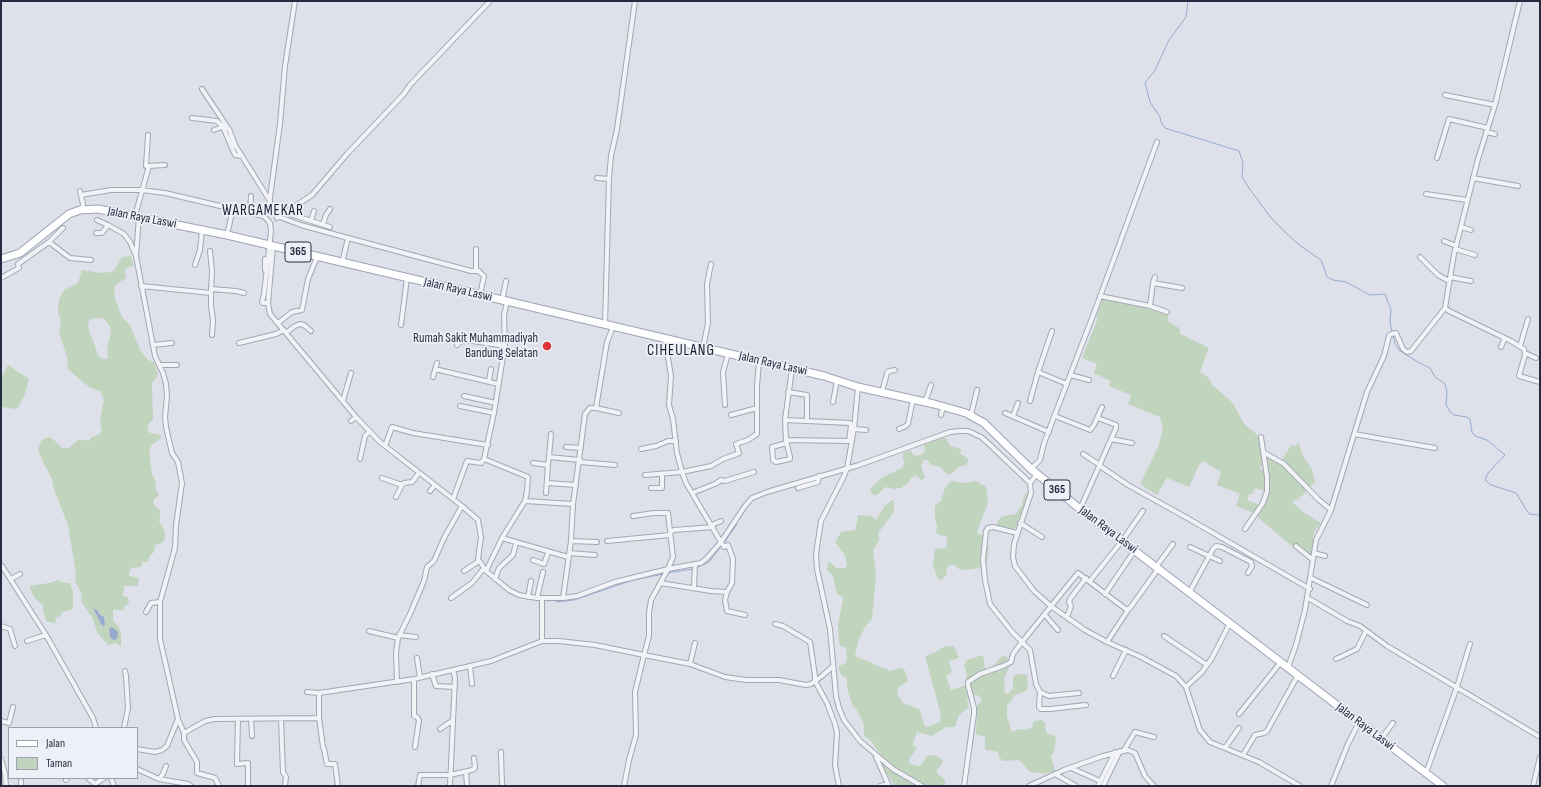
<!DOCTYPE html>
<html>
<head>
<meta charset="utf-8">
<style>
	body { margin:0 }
	#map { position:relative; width:1541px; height:787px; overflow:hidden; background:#dee1e9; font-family:"Sofia Sans Condensed",sans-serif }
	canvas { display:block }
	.frame { position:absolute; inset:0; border:2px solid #252c42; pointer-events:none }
	.legend { position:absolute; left:8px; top:727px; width:130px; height:52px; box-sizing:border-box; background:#eef0f7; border:1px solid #9ea2af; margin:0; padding:5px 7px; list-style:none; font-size:12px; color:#252c42 }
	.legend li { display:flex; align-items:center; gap:8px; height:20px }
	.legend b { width:20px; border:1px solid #9ea2af }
</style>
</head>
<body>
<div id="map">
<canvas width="1541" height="787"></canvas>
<div class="frame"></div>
<ul class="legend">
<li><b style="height:5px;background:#fff"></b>Jalan</li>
<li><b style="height:11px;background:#c1d4be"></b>Taman</li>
</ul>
</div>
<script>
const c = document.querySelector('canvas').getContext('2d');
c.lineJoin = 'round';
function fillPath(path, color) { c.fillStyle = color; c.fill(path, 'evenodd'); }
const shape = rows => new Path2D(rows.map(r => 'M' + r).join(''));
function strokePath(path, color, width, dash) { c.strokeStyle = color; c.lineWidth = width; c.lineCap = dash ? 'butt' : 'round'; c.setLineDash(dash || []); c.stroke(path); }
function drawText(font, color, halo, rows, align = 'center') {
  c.font = font + ' "Sofia Sans Condensed",sans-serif'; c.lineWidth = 3.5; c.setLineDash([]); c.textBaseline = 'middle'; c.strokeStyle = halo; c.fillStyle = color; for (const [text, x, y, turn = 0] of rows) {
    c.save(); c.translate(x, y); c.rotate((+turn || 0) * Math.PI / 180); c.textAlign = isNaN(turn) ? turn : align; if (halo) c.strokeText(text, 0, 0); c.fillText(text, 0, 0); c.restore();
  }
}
fillPath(shape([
	[131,256,134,266,125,269,126,278,115,285,114,296,122,317,130,325,140,350,148,360,154,362,158,373,157,377,152,383,153,420,148,424,148,431,150,433,161,435,161,437,158,441,152,444,149,452,152,474,155,480,156,490,159,494,159,495,154,499,153,502,156,507,161,511,159,521,165,532,165,539,162,543,155,545,154,552,150,555,148,562,143,562,141,567,132,568,129,572,129,576,139,578,138,586,124,586,123,596,128,597,129,603,124,607,123,610,113,610,113,620,119,627,121,632,121,646,115,643,109,645,108,645,97,632,93,619,82,603,81,593,75,581,76,574,68,525,54,490,52,479,42,460,38,449,42,440,48,437,53,439,62,448,69,448,79,439,89,441,93,436,96,436,102,432,100,421,104,400,100,391,91,388,84,383,68,369,67,357,59,332,61,322,58,312,59,299,64,290,78,283,82,270,101,273,111,272,115,269,119,261,123,257],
	[95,318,103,318,110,326,111,332,107,348,108,358,104,359,99,357,88,327,89,320],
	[93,609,98,611,99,614,104,617,105,624,100,622],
	[1103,297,1148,306,1168,314,1168,321,1179,328,1180,334,1209,348,1200,372,1208,377,1212,385,1232,402,1245,425,1259,436,1263,465,1261,465,1260,469,1264,470,1266,486,1265,491,1255,488,1252,494,1249,494,1247,500,1260,505,1253,513,1236,506,1240,494,1217,485,1221,472,1203,461,1199,465,1189,487,1167,478,1165,481,1157,495,1140,484,1158,447,1163,429,1160,417,1128,404,1131,395,1109,386,1111,381,1094,373,1097,364,1082,358,1098,318,1096,317],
	[8,365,29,379,25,394,17,409,1,407,1,378],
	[940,438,946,438,950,446,961,449,960,454,969,459,966,465,959,467,950,475,942,470,941,467,931,465,928,460,924,460,921,466,925,478,921,480,916,475,911,478,908,483,901,488,894,489,885,487,879,493,876,495,872,494,870,489,881,478,902,468,905,462,903,459,903,453,911,450,913,455,918,456,925,452,924,445],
	[1297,443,1299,444,1305,460,1311,467,1315,482,1302,496,1301,496,1298,500,1294,500,1293,503,1303,512,1321,523,1314,532,1312,563,1255,515,1265,498,1265,455,1280,463,1291,445,1295,446],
	[951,481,963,483,976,481,986,487,988,503,977,531,978,534,986,536,985,545,989,547,987,562,980,568,966,570,959,569,955,565,947,566,946,575,941,580,938,579,933,565,935,549,946,548,947,536,939,535,936,533,937,527,935,517,935,506,941,501,945,488],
	[1028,493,1016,527,1012,531,996,527,998,520,1004,516,1016,514,1022,505,1024,495],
	[892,500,894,500,894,512,878,533,879,540,873,550,876,577,872,619,865,627,859,639,855,656,890,671,896,669,902,668,905,671,908,681,899,687,897,694,903,703,919,709,925,726,928,727,940,722,941,715,925,656,932,654,946,646,953,646,956,650,959,658,949,661,952,672,946,676,951,690,965,686,967,674,964,666,967,660,983,655,985,668,990,669,1003,655,1007,657,1010,665,1004,679,1005,693,1008,694,1013,688,1013,679,1015,675,1020,674,1027,675,1028,686,1027,690,1024,692,1015,695,1007,706,1007,716,1011,730,1013,732,1018,729,1026,730,1032,727,1034,721,1042,720,1045,723,1046,732,1048,734,1055,736,1056,738,1054,752,1051,756,1055,771,1045,774,1030,772,1021,762,1018,760,1003,761,999,757,998,752,986,750,985,748,985,737,976,734,977,705,982,701,980,696,976,695,967,698,969,707,959,715,955,727,946,727,932,736,917,732,914,740,913,745,917,748,910,758,909,761,911,764,918,766,921,765,927,756,934,755,940,758,943,760,942,764,937,770,937,773,945,780,945,786,894,786,892,781,884,769,881,755,870,740,864,736,864,725,856,708,853,707,847,688,847,678,842,676,839,670,839,666,846,663,847,658,846,648,841,646,839,643,838,625,843,599,842,596,837,594,833,576,827,570,828,563,830,562,836,568,845,568,847,564,845,555,835,542,841,532,855,530,857,522,858,515,871,516,876,520,884,507],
	[58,580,64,583,70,583,73,592,73,607,72,609,63,612,60,616,55,618,56,623,47,622,43,612,43,605,35,599,29,586,49,583]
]), '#c1d4be');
fillPath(shape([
	[93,608,98,611,99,614,104,617,105,625,103,626,100,622],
	[112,627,118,632,117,639,113,640,110,637,109,629]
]), '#95aace');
strokePath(shape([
	[1188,1,1186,17,1169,40,1155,70,1145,83,1150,102,1160,117,1161,122,1165,128,1239,151,1243,163,1242,177,1249,188,1271,218,1288,235,1302,247,1321,260,1327,277,1333,280,1346,282,1370,295,1385,294,1391,310,1390,322,1392,332],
	[1393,335,1395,344,1399,350,1416,361,1430,368,1435,377,1445,384,1447,391,1446,404,1450,412,1454,415,1467,417,1470,419,1472,432,1475,436,1487,440,1505,455,1488,473,1485,480,1491,485,1516,493,1529,514,1540,515],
	[724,543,737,524],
	[696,568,709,562,722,545],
	[667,573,693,569],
	[556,602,574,600,633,580,664,574]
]), '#95aace', 1);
const minor = shape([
	[202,89,228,128],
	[1445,95,1495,105],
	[192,118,217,121,223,127,235,155,242,156],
	[224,128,228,128,229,129,235,145,270,201],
	[214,130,222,127],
	[1486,132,1495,134],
	[148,135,146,166,149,166],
	[1437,158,1449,119,1488,128],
	[149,166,165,165],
	[597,178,609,179],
	[1473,178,1518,186],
	[80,191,83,204,82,210],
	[1426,194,1467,200],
	[81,195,111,190,141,190,165,193,233,209],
	[250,213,251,196],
	[287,213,330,227],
	[135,216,149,166],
	[264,216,270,223,271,231,264,294,262,302,263,303,268,303],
	[139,217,136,256,155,356,163,373,166,384,167,396,165,417,166,427,172,453,178,462,182,483,176,525,175,548,160,602,160,639,178,719,184,733,184,740,197,762,197,773,215,778,219,786],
	[280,217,301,225,348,238,471,271,479,271],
	[277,218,312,195,347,154,403,95,410,85,490,1],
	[97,220,108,225,124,234,130,242,136,256],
	[311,221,314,211],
	[323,224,326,215,330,209],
	[1461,227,1471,230],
	[96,233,102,233,108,225],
	[227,235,233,209,263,216,265,215,269,205,280,124,285,66,295,1],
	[1444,241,1456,246],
	[49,242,70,258,91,260],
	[273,246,268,303,270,314,356,417,380,442,462,506,478,520,481,537,478,559,486,571,509,590,519,595,537,598,563,598,577,596,615,582,668,569,701,563,707,558,721,542,745,506,752,498,767,492,859,465,950,432,960,431,968,431,981,437,988,443,1030,483,1031,493,1014,544,1013,557,1015,566,1034,591,1052,607,1085,630,1107,642,1141,657,1176,676,1186,687,1200,730,1210,742,1259,762,1300,786],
	[476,249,476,269,484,276,480,295],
	[1455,249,1475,255],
	[1420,257,1438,275,1449,281],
	[342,263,348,238],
	[195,265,200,250,202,230],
	[265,270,265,259],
	[1450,277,1471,281],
	[1,278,19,268,18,264,49,242,63,228],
	[1153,283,1155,277],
	[141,286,211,293,212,271,210,251],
	[211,289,236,291,244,293],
	[211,293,211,306,213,320,212,335],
	[1100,296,1150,306,1153,283,1182,288],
	[502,301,506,281],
	[1150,306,1167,312],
	[1445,308,1449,311,1511,341,1524,349,1525,355,1519,376,1540,382],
	[278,323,292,312,302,310,308,279,317,257],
	[401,325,407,278],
	[605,325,609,179,611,156,617,129,635,1],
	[1052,331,1038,372,1067,384],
	[286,333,295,326,300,324,304,325,311,331],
	[239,343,276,334,284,330],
	[153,345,172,343],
	[457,345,460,342,466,340,505,346],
	[1520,346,1528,319],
	[1501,347,1505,338],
	[703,348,708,323,707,284,711,264],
	[1525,353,1536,358],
	[160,365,177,365],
	[435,369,498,384],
	[1070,375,1089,380],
	[433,377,437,363],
	[489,381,491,369],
	[858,387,854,429,847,468,844,476,821,521,816,554,817,569,830,629,836,696,839,708,844,720,860,741,893,769,922,786],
	[788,392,807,395,807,421],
	[882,392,887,373,889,371,895,370],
	[464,396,496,403],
	[343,401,351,373],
	[1030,401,1038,372],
	[833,402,837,380],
	[925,402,931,385],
	[725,405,723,372,728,354],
	[460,406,494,413],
	[596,408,619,413],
	[1005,413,1049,432],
	[731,415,757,408],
	[941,415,943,406],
	[971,415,977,390],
	[1013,416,1018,403],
	[1055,416,1090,430,1094,425,1102,407],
	[785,420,850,423,851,425,849,441,786,440],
	[351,421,356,417],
	[854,429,866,430],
	[899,429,904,427,908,424,913,399],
	[551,434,549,457,580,460],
	[1354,434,1435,448],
	[1111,439,1132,443],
	[787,443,772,447,773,460,776,462,790,459,790,457,786,440,785,420,792,369],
	[385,446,392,427,413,433,488,445],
	[566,447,581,448],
	[641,449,656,446,668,441,676,441],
	[1263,452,1284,464,1318,499,1331,510],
	[1083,454,1100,465],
	[360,459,365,436,370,431],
	[484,459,528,477,527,491,525,501],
	[580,462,615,465],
	[533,463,548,465,549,457],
	[1100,466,1128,485,1189,519,1310,589],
	[1031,469,1040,460,1044,443,1094,313,1157,142],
	[645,475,682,472,711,466,723,459,737,454,739,453,736,444,748,440,757,434,757,386,759,361],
	[382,478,402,485],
	[547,483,576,485],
	[1030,483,1037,474],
	[651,488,662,488,662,474],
	[798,488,818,482,819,476],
	[430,491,435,485],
	[546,493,548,464],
	[692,493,715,484,721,480,725,481,754,472],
	[396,497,402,485,404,483,412,482,419,473],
	[453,499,467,461,481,463,484,459,494,413,505,344,504,315,507,302],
	[1080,509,1116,428,1116,425,1098,418],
	[633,516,654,513,668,513,673,557,668,569,651,600,649,613,649,636,644,655,690,664,725,677,746,680,779,680,806,685,811,684,822,676,833,666],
	[1020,523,1042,537],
	[712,525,721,521],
	[1245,529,1263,503,1267,491,1267,477,1261,437],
	[670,532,674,530,713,527],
	[1017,533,993,527,988,528,986,531,983,559,985,580,990,604,1013,633,1030,650,1036,684,1040,692,1049,696,1079,693],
	[502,538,568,557],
	[571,541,597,542],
	[607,541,670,535],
	[1296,546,1313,560],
	[1190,547,1220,561],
	[569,553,595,555],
	[1314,553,1325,556],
	[533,560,544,564,548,553],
	[2,566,46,635,93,718,96,728],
	[1156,567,1173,544],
	[464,571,479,561],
	[486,571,502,538,525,501,573,504],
	[1311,578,1367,605],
	[11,579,20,574],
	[495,579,499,568,513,555,516,543],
	[1090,581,1122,541,1143,511],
	[660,583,711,591,727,592,732,583,733,559,728,545,724,547,721,542,686,483,682,472,677,453,673,419,669,405,671,376,665,339],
	[694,588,695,564],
	[727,592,725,600,727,611,745,615],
	[1189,593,1213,549,1216,546,1222,547,1251,562,1252,566,1248,573],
	[1105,594,1135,550],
	[528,597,531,581],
	[451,598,472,583,484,568],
	[537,598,543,572],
	[563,598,571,541,573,504,585,414,590,408,596,408,607,342,613,327],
	[1308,598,1347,621,1360,626,1387,646,1540,737],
	[542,599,542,641,559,641,595,645,644,655,635,692,636,735,629,760,624,786],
	[146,612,151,603,160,602],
	[1045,615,1058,630],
	[1067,617,1071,606,1069,602,1070,599,1086,578],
	[775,624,783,626,810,642,815,676,815,681,827,703,835,724,837,733,835,765,839,786],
	[1,626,10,629,15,646],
	[369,631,398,638],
	[399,635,416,637],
	[1164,636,1207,665],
	[27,641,46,635],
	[1107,642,1128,610],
	[417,658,420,677],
	[1336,659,1357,649,1366,631],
	[690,664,695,643],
	[470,666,472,684],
	[1288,667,1296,645,1305,610,1316,540,1331,510,1367,392,1384,356,1389,336,1391,334,1396,333,1403,349,1407,352,1411,351,1445,308,1454,254,1478,159,1495,105,1520,1],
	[432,674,436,686,455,687],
	[1113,676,1126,650],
	[414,679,414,716,417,717,419,720,415,747],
	[397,682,396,653,398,638,410,614,424,581,427,567,434,561,444,538,462,506],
	[1186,687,1202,672,1212,658,1230,623],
	[307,692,319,693],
	[1040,692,1039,707,1041,709,1050,709,1086,705],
	[1239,714,1281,662],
	[238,719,237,764,248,763,248,786],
	[251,719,252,736],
	[281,719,283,772,286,777,285,786],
	[1,721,9,723,13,707],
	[124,728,128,708,126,676,125,671],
	[440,729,452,721],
	[184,733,205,721,215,719,319,718],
	[1381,739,1393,723],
	[1225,748,1239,728],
	[137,749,155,752,162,750,167,746,178,719],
	[1124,750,1135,732,1154,737],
	[501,752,502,786],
	[1243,755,1255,735,1264,733,1267,731,1298,675],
	[876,757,889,786],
	[1,759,5,773,6,786],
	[1071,768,1100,781],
	[137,769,159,779,188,784,191,786],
	[466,772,467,786],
	[1426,773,1457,687,1470,644],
	[1055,774,1076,786],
	[88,778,95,784,104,778],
	[111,778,114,786],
	[159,779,163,774,166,766],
	[66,780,67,778],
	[21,786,21,781],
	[338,786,335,764,327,764,324,749,323,747,319,718,319,693,414,679,470,666,491,661,542,641],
	[418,786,420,775,450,775,472,770,475,768,474,758],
	[450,786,455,678,453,670],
	[880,786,888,784],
	[964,786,974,714,974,708,968,685,968,682,980,674,1003,666,1011,662,1013,654,1022,642,1078,573,1127,610,1130,608,1158,569],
	[1029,786,1064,770,1103,756,1128,750,1135,753,1145,776,1154,786],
	[1098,786,1115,752],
	[1103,786,1120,751],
	[1331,786,1348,744,1359,722],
	[1533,786,1540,757]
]);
const primary = shape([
	[1,259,20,253,69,214,80,210,98,209,227,235,824,376,858,387,934,404,966,413,984,423,1031,469,1080,509,1443,786]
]);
strokePath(minor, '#a3a7b4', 6);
strokePath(primary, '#9ca3b6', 9);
strokePath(minor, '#f1f3f7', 4);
strokePath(primary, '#fff', 7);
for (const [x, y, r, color] of [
	[547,346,5,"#dd343a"]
]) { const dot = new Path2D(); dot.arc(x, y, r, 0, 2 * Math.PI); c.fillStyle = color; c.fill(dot); strokePath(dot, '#eef0f7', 1.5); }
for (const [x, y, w] of [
	[298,252,26],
	[1057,490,26]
]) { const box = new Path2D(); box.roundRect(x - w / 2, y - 10, w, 20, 3); c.fillStyle = '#eef0f7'; c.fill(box); strokePath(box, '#252c42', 1); }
drawText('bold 12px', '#252c42', null, [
	["365",298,252],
	["365",1057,490]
]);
drawText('13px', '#252c42', '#eef0f7', [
	["Jalan Raya Laswi",142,218,11],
	["Jalan Raya Laswi",458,290,13],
	["Jalan Raya Laswi",773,364,13],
	["Jalan Raya Laswi",1108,530,37],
	["Jalan Raya Laswi",1365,727,37]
]);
drawText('13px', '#252c42', '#eef0f7', [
	["Rumah Sakit Muhammadiyah",538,339],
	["Bandung Selatan",538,354]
], 'right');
c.letterSpacing = '1px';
drawText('15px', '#181e32', '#eef0f7', [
	["WARGAMEKAR",263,211],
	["CIHEULANG",681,351]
]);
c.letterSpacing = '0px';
</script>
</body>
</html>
